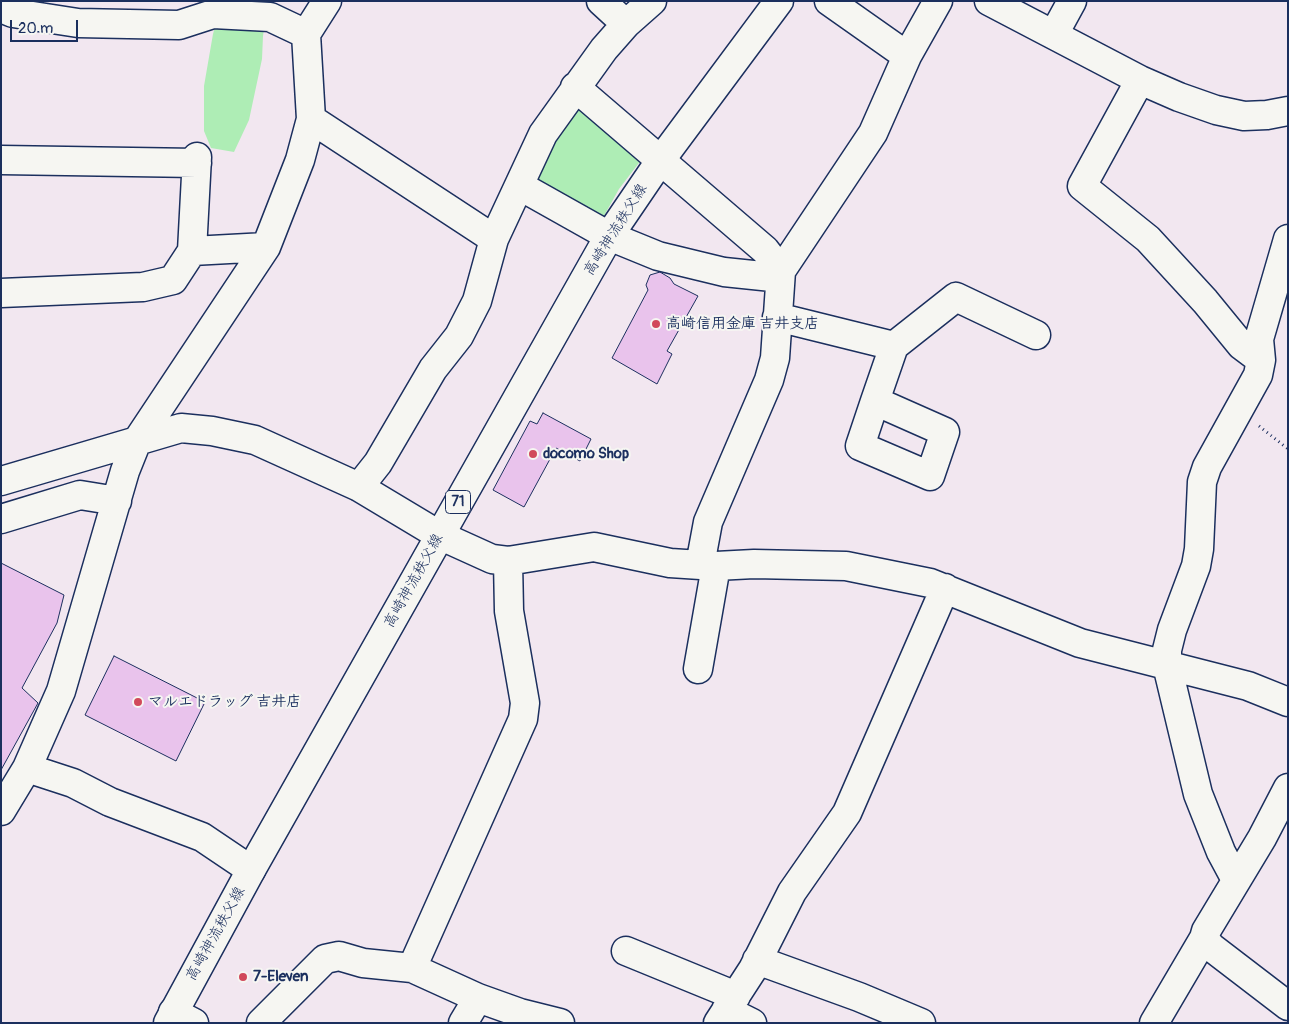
<!DOCTYPE html>
<html>
<head>
<meta charset="utf-8">
<style>
	body { margin:0 }
	#map { position:relative; width:1289px; height:1024px; overflow:hidden; background:#f2e7f0; font-family:Pangolin,sans-serif }
	canvas { display:block }
	.frame { position:absolute; inset:0; border:2px solid #1b2f5e; pointer-events:none }
	.scale { position:absolute; left:10px; top:20px; width:68px; height:22px; box-sizing:border-box; border:2px solid #1b2f5e; border-top:0; padding-left:6px; font-size:15px; line-height:18px; white-space:nowrap; color:#1b2f5e; -webkit-text-stroke:4px #f6f6f2; paint-order:stroke }
</style>
</head>
<body>
<div id="map">
<canvas width="1289" height="1024"></canvas>
<div class="frame"></div>
<div class="scale">20 m</div>
</div>
<script>
const c = document.querySelector('canvas').getContext('2d');
c.lineJoin = 'round';
function fillPath(path, color) { c.fillStyle = color; c.fill(path, 'evenodd'); }
const shape = rows => new Path2D(rows.map(r => 'M' + r).join(''));
function strokePath(path, color, width, dash) { c.strokeStyle = color; c.lineWidth = width; c.lineCap = dash ? 'butt' : 'round'; c.setLineDash(dash || []); c.stroke(path); }
function drawText(font, color, halo, rows, align = 'center') {
  c.font = font + ' Pangolin,"Klee One",sans-serif'; c.lineWidth = 4; c.setLineDash([]); c.textBaseline = 'middle'; c.strokeStyle = halo; c.fillStyle = color; for (const [text, x, y, turn = 0] of rows) {
    c.save(); c.translate(x, y); c.rotate((+turn || 0) * Math.PI / 180); c.textAlign = isNaN(turn) ? turn : align; if (halo) c.strokeText(text, 0, 0); c.fillText(text, 0, 0); c.restore();
  }
}
fillPath(shape([
	[222,1,268,1,263,36,262,59,249,120,234,152,211,148,204,131,204,86,213,34],
	[572,102,645,155,619,189,600,223,529,181]
]), '#aeedb5');
const building = shape([
	[660,272,670,278,674,284,698,296,667,351,672,354,657,384,612,358,648,290,646,285,650,275,660,272],
	[543,413,591,439,580,461,556,448,524,507,493,490,530,421,537,424,543,413],
	[1,563,64,595,57,623,22,688,38,703,1,770,1,563],
	[114,656,205,702,176,761,85,715,114,656]
]);
fillPath(building, '#e9c3ec');
strokePath(building, '#1b2f5e', 1);
const minor = shape([
	[601,1,626,24],
	[829,1,907,56],
	[989,1,1140,80,1179,97,1216,110,1244,116,1267,115,1288,111],
	[1,8,13,13,78,23,179,25,213,14,270,17,306,34],
	[1054,34,1072,1],
	[1140,80,1082,186,1148,239,1205,301,1241,345,1261,360],
	[575,87,765,250,781,271,775,358,769,380,708,522,700,565],
	[311,119,494,239],
	[1,160,197,163],
	[520,186,609,236,658,256,724,272,772,277,781,271,873,133,907,56,938,1],
	[192,251,266,247],
	[1,293,143,287,173,280,192,251,197,157],
	[777,317,894,346,875,401,860,446,930,476,945,432,875,401],
	[894,346,956,297,1036,335],
	[1,481,181,428,212,431,255,440,359,487,439,535,492,559,508,561,594,547,670,563,716,566,754,564,846,566,930,583,1080,643,1248,686,1288,702],
	[359,487,378,463,433,369,459,336,477,301,494,239,543,134,604,49,626,24,652,1],
	[1,519,80,495,117,501],
	[698,669,716,566],
	[27,768,73,783,110,802,202,837,251,870],
	[1288,788,1262,838,1206,931,1204,938,1211,947,1288,1006],
	[1,811,27,768,61,691,125,471,137,441,266,247,300,160,311,119,306,34,327,1],
	[1236,880,1221,852,1198,794,1167,665,1167,650,1172,630,1196,566,1199,549,1202,482,1207,467,1258,375,1261,360,1259,339,1288,239],
	[626,951,736,996],
	[757,960,859,997,921,1023],
	[412,968,523,719,525,703,509,611,508,561],
	[726,1010,752,1023],
	[173,1012,194,1023],
	[261,1023,325,959,339,956,363,963,412,968,478,998,520,1013,560,1023],
	[463,1023,478,998],
	[718,1023,753,969,792,892,847,813,945,588],
	[1154,1023,1204,938]
]);
const major = shape([
	[168,1023,251,870,609,236,660,161,779,1]
]);
strokePath(minor, '#1b2f5e', 31);
strokePath(major, '#1b2f5e', 31);
strokePath(shape([
	[1259,426,1288,449]
]), '#1b2f5e', 3, [1, 4]);
strokePath(minor, '#f6f6f2', 28);
strokePath(major, '#f6f6f2', 28);
for (const [x, y, r, color] of [
	[656,324,5,"#d1495b"],
	[533,454,5,"#d1495b"],
	[138,702,5,"#d1495b"],
	[243,977,5,"#d1495b"]
]) { const dot = new Path2D(); dot.arc(x, y, r, 0, 2 * Math.PI); c.fillStyle = color; c.fill(dot); strokePath(dot, '#f6f6f2', 2); }
for (const [x, y, w] of [
	[458,502,25]
]) { const box = new Path2D(); box.roundRect(x - w / 2, y - 11.5, w, 23, 4); c.fillStyle = '#f6f6f2'; c.fill(box); strokePath(box, '#1b2f5e', 1); }
drawText('bold 14px', '#1b2f5e', null, [
	["71",458,502]
]);
drawText('15px', '#1b2f5e', '#f6f6f2', [
	["高崎神流秩父線",616,230,-58],
	["高崎神流秩父線",414,581,-61],
	["高崎神流秩父線",216,934,-61]
]);
drawText('bold 15px', '#1b2f5e', '#f6f6f2', [
	["高崎信用金庫 吉井支店",666,324],
	["docomo Shop",543,454],
	["マルエドラッグ 吉井店",148,702],
	["7-Eleven",253,977]
], 'left');
</script>
</body>
</html>
